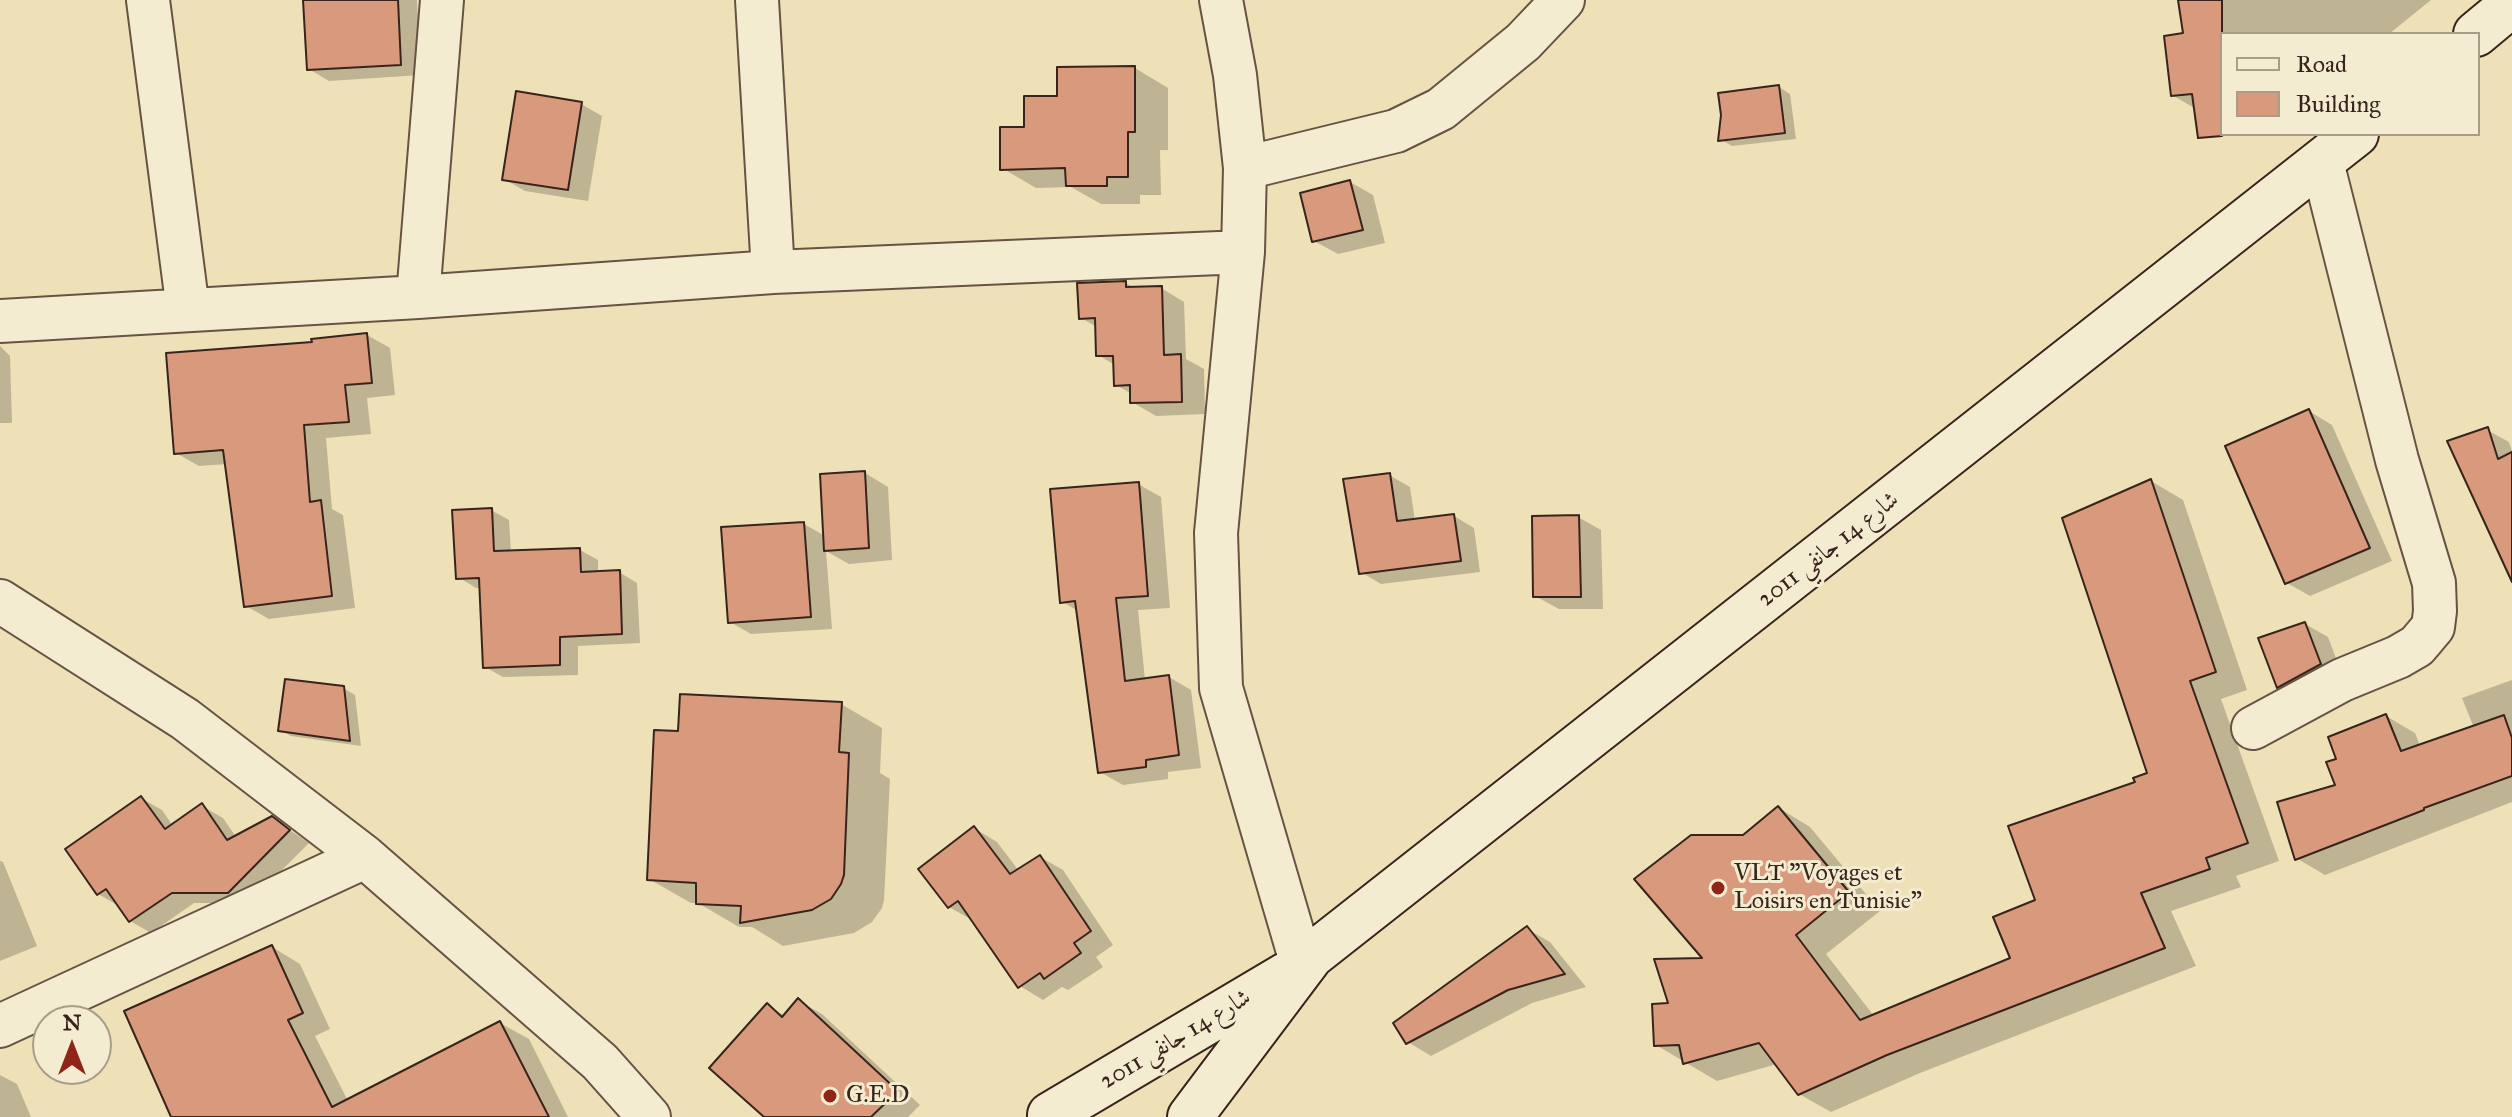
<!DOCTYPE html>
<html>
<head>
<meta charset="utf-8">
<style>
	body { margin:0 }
	#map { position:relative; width:2512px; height:1117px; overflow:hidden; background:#eee1b8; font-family:"IM FELL Great Primer",serif }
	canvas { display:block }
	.legend { position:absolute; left:2220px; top:32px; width:260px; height:104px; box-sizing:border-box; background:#f4ecd1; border:2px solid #a99c89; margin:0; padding:10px 14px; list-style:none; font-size:24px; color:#38241d }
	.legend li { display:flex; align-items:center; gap:16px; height:40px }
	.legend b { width:40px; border:2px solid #a99c89 }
	.north { position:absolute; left:32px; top:1005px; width:80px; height:80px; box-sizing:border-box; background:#f4ecd1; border:2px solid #a99c89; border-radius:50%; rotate:0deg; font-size:22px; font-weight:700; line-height:32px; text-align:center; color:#38241d }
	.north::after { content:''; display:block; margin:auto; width:28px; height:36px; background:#8f2418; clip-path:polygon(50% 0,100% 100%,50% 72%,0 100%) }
</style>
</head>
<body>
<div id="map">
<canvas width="2512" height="1117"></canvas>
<ul class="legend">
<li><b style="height:10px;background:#f4ecd1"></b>Road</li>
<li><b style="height:22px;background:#d9997c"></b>Building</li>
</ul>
<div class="north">N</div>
</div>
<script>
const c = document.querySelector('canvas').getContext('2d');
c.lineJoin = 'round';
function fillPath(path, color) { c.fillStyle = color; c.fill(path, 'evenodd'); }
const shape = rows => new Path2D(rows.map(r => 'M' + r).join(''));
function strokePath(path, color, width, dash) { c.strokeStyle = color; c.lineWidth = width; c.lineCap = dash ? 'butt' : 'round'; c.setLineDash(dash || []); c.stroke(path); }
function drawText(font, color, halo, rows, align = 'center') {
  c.font = font + ' "IM FELL Great Primer",Amiri,serif'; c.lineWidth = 6; c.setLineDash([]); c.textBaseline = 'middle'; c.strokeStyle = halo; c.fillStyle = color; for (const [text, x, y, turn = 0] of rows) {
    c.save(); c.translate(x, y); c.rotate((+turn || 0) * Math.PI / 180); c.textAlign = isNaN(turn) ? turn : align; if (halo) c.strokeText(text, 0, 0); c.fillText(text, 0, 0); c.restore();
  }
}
fillPath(shape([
	[305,0,417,0,421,75,329,81,309,69],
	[2180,0,2431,0,2389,34,2222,34,2222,110,2203,113,2172,95,2185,35],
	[1135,68,1168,88,1168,150,1160,150,1161,195,1140,195,1140,204,1101,204,1071,187,1036,188,1002,168,1026,129,1059,98],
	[1779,87,1790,94,1796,139,1732,146,1720,139],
	[581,104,602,116,588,201,525,191,504,179],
	[1350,182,1373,195,1385,243,1338,254,1314,241],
	[1126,283,1136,289,1161,288,1184,302,1186,359,1204,369,1205,414,1156,416,1132,402,1132,394,1116,385,1115,365,1098,355,1097,327,1081,318],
	[367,335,390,348,395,395,367,398,371,434,326,438,332,509,343,515,355,608,269,619,246,606,227,464,199,466,176,453,314,344],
	[0,346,10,356,12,423,0,423],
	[2309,411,2332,425,2392,561,2310,596,2287,583],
	[2487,430,2509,442,2512,451,2512,574],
	[865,473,888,487,892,560,849,564,826,551,832,629,751,634,730,622,804,524,825,536],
	[1389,475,1410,487,1415,521,1454,516,1474,528,1480,572,1381,584,1361,572],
	[2151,481,2183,500,2247,690,2221,699,2279,861,2236,876,2241,887,2171,911,2196,966,1920,1073,1831,1112,1799,1094,1777,1064,1717,1081,1656,1045,1671,1005,1706,960,1744,837,1779,808,1810,827,1880,911,1826,954,1874,1016,2013,959,2037,901,2138,783,2149,774],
	[1138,484,1161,497,1170,608,1138,610,1145,680,1169,677,1191,690,1201,768,1168,772,1168,779,1123,785,1100,772,1078,611,1061,601],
	[491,510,509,520,511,553,580,550,598,560,598,573,619,572,637,583,640,643,578,646,578,675,503,677,485,667,481,588,476,588,458,577],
	[1578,517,1601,530,1603,609,1559,609,1535,596],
	[2305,624,2328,637,2343,677,2302,700,2278,687],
	[2512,680,2512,802,2325,875,2296,858,2338,786,2339,760,2386,716,2415,733,2420,746,2474,728,2462,698],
	[343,688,355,695,361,746,291,736,280,730],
	[841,704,882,728,880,773,890,779,884,900,882,908,872,922,854,933,783,946,752,927,739,927,698,903,691,903,649,879,680,734],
	[141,798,162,810,173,826,202,806,223,818,236,837,272,818,309,843,249,903,194,903,151,933,130,921,119,906,98,894],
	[974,828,997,842,1019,871,1040,857,1063,870,1113,945,1096,957,1103,967,1068,990,1062,987,1043,1000,1020,986,972,920,949,907],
	[0,861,3,862,37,946,0,961],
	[1527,929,1550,942,1586,987,1532,1003,1431,1056,1408,1042],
	[272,947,300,964,330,1029,315,1036,348,1101,500,1023,529,1039,568,1117,173,1117],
	[799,1001,822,1014,920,1105,908,1117,767,1117,768,1006,785,1016],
	[0,1075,17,1084,31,1117,0,1117]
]), '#0003');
const building = shape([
	[303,0,398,0,401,65,307,70,303,0],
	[2178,0,2222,0,2222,136,2198,138,2192,94,2171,96,2164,36,2183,33,2178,0],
	[1135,66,1135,132,1128,132,1128,177,1107,177,1107,186,1066,186,1065,168,1000,170,1000,127,1024,127,1024,96,1057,96,1057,67,1135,66],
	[1779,85,1785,133,1718,141,1721,115,1718,93,1779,85],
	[516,91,582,102,568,190,502,180,516,91],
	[1350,180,1363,230,1312,242,1300,193,1350,180],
	[1126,281,1126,287,1162,286,1164,355,1181,354,1182,402,1130,403,1130,385,1114,386,1113,356,1096,356,1095,318,1079,319,1077,283,1126,281],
	[367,333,372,383,345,385,349,422,304,425,310,502,321,500,332,596,244,607,223,450,174,454,166,353,312,342,311,339,367,333],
	[2309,409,2370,548,2285,584,2225,446,2309,409],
	[2488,427,2498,459,2512,452,2512,582,2447,441,2488,427],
	[865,471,869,548,824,551,820,474,865,471],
	[1390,473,1397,521,1454,514,1461,561,1359,574,1343,479,1390,473],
	[2151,479,2216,672,2190,681,2248,843,2206,858,2210,869,2141,893,2165,948,1887,1055,1798,1095,1759,1043,1683,1064,1679,1045,1654,1046,1652,1004,1668,1003,1654,959,1702,958,1634,879,1691,835,1743,835,1778,806,1849,892,1796,935,1860,1020,2010,958,1993,917,2035,900,2008,826,2135,782,2133,778,2147,773,2062,518,2151,479],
	[1139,482,1148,596,1116,598,1125,681,1169,675,1179,755,1146,760,1146,767,1098,773,1075,601,1060,603,1050,489,1139,482],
	[492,508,494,551,580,548,581,572,620,570,622,634,560,637,560,665,483,668,479,578,456,579,452,510,492,508],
	[1579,515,1581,597,1533,597,1532,516,1579,515],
	[804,522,811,617,728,623,721,527,804,522],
	[2305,622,2321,664,2277,688,2258,638,2305,622],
	[285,679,344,686,350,741,278,731,285,679],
	[680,694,842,702,839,752,849,753,844,875,841,884,831,899,812,910,740,923,741,906,696,904,696,883,647,880,654,730,678,731,680,694],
	[2386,714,2401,751,2504,715,2512,738,2512,776,2424,808,2424,810,2295,860,2277,802,2335,785,2326,762,2336,759,2328,737,2386,714],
	[141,796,165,829,202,803,227,840,272,816,290,830,228,893,172,893,129,922,106,889,97,895,65,849,141,796],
	[974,826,1010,874,1040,855,1091,931,1074,943,1081,953,1044,979,1040,973,1018,988,958,901,948,908,918,869,974,826],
	[1527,926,1565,974,1508,990,1406,1044,1393,1023,1527,926],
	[272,945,303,1013,288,1020,332,1107,500,1021,549,1117,171,1117,124,1011,272,945],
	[798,998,898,1091,871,1117,764,1117,709,1068,767,1003,782,1017,798,998]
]);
fillPath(building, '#d9997c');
strokePath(building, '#38241d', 2);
const minor = shape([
	[148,0,188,310],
	[757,0,773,272],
	[1221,0,1235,75,1245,168,1243,252,1216,533,1221,688,1302,965],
	[1245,168,1396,131,1441,109,1523,42,1563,0],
	[418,297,442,0],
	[0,321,418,297,773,272,1243,252],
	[0,601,185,719,365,857,600,1062,649,1117],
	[2253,728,2342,680,2398,657,2417,646,2433,627,2435,611,2434,583,2397,460,2322,162],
	[0,1026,365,857]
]);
const secondary = shape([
	[2476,34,2512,4],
	[1050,1115,1286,975],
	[1190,1117,1311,956,2356,134]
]);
strokePath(minor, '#665344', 46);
strokePath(secondary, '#38241d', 48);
strokePath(minor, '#f4ecd1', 42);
strokePath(secondary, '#f4ecd1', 44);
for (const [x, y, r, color] of [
	[1718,888,8,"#8f2418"],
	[830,1096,8,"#8f2418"]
]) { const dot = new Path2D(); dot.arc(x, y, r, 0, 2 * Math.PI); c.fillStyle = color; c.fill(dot); strokePath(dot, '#f4ecd1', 3); }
drawText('24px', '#38241d', '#f4ecd1', [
	["شارع 14 جانفي 2011",1829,550,-38],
	["شارع 14 جانفي 2011",1176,1040,-31]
]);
drawText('24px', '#38241d', '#f4ecd1', [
	["VLT \"Voyages et",1734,874],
	["Loisirs en Tunisie\"",1734,902],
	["G.E.D",846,1096]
], 'left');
</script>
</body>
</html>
